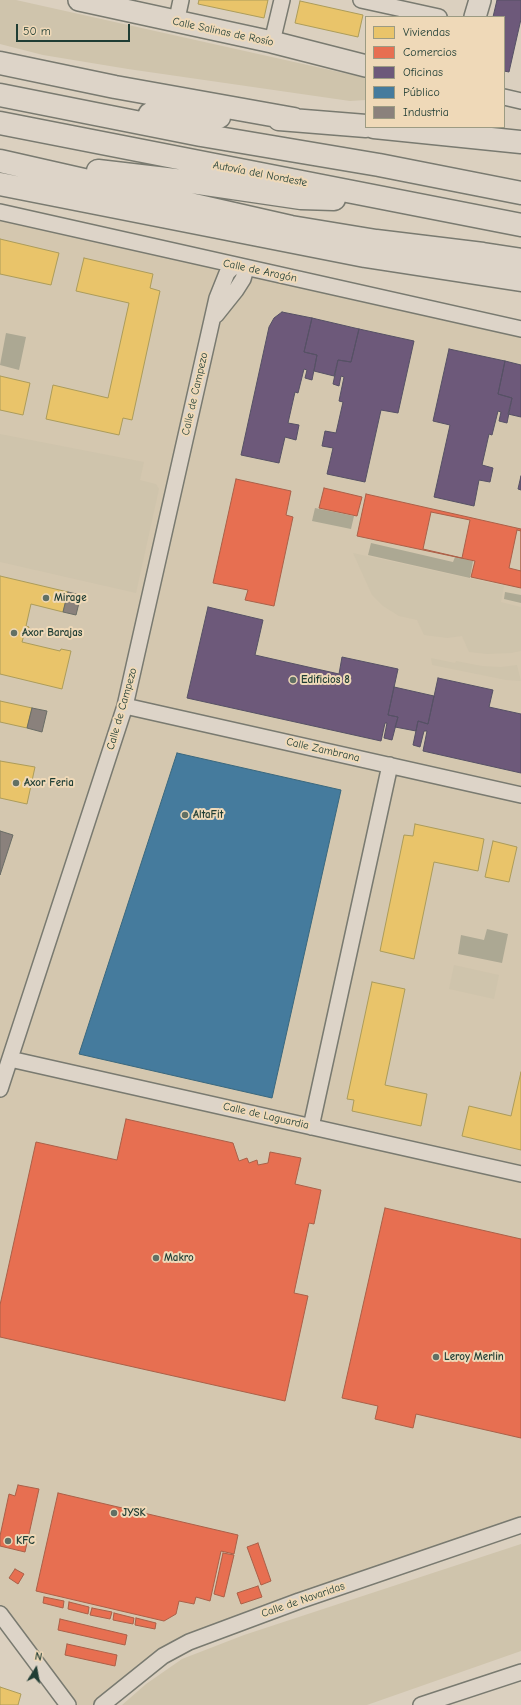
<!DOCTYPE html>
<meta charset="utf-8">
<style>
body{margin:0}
#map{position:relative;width:521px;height:1705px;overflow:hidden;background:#dbd0bf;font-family:"Comic Neue",sans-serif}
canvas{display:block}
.legend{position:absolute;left:365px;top:16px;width:140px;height:112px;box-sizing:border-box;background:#efd9b8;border:1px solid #9c9b83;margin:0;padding:5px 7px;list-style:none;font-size:12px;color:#1f3d34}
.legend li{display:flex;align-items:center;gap:8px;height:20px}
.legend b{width:20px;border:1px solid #9c9b83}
.north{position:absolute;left:16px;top:1649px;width:40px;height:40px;-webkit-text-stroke:3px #efd9b8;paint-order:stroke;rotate:11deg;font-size:11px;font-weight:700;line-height:16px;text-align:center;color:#1f3d34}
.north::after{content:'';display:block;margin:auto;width:14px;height:18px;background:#1f3d34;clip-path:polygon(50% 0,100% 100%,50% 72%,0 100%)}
.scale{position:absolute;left:16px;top:24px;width:114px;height:18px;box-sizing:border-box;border:2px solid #1f3d34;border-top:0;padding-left:5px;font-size:12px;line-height:14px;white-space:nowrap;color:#1f3d34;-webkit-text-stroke:3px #efd9b8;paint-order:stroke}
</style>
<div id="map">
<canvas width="521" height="1705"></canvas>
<ul class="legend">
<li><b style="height:11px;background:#e9c46a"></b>Viviendas</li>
<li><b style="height:11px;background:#e76f51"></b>Comercios</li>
<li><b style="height:11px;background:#6d597a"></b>Oficinas</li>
<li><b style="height:11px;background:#457b9d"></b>Público</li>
<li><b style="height:11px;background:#8a817c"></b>Industria</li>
</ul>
<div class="north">N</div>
<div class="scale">50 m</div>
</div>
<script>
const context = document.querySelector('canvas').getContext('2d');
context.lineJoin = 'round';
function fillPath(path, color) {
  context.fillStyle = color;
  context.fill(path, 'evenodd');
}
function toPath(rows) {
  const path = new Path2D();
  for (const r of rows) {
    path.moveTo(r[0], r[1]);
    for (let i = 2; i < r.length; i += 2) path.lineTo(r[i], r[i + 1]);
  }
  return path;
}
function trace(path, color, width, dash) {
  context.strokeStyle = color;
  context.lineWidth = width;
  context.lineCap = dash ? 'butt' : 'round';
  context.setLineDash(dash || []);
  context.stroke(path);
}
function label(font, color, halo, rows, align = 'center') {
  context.font = font + ' "Comic Neue",sans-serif';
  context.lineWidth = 4;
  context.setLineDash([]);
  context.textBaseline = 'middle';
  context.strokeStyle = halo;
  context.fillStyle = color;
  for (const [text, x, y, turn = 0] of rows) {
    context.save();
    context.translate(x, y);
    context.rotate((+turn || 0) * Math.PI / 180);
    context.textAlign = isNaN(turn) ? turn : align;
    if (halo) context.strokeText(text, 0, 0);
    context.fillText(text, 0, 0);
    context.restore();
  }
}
const built = toPath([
 [0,212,521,329,521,1525,189,1642,102,1705,68,1705,0,1614]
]);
const green = toPath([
 [0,0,16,0,366,78,366,100,350,101,128,69,43,55,0,44],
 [0,434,144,462,140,480,156,484,159,489,136,593,0,562],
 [353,553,504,586,501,602,521,607,521,651,511,653,487,654,469,652,462,636,447,638,424,635,417,620,399,616,383,606,372,595],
 [431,658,455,663,456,661,482,666,501,667,517,665,521,681,506,680,432,665],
 [454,965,499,975,494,999,449,989],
 [521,1544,521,1651,367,1705,122,1705,146,1684,182,1659,244,1635]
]);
const water = toPath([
 [6,333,26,337,19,370,0,365],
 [315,508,354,516,351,529,312,521],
 [371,543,453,562,455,557,473,561,470,578,368,555],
 [505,592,521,595,521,603,504,599],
 [487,929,508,934,502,963,458,954,461,935,484,940]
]);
const homes = toPath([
 [199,0,268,0,264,18,198,4,199,0],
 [300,1,363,15,358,37,295,23,300,1],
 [0,239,59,253,51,285,0,274,0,239],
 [84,258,153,274,150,288,160,291,132,420,123,418,119,435,46,419,53,385,108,398,129,303,76,291,84,258],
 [0,376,30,383,23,415,0,410,0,376],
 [0,576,68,592,63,612,31,604,26,626,29,627,28,631,27,636,24,635,22,642,60,651,61,649,71,651,62,689,0,674,0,576],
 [0,701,32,708,27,728,0,722,0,701],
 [0,761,35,767,27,804,0,798,0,761],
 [415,824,484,839,478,871,434,862,414,959,380,951,404,835,413,836,415,824],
 [493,841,517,847,509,882,485,877,493,841],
 [372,982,405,989,385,1085,427,1094,421,1126,352,1111,354,1100,347,1099,372,982],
 [521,1072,521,1150,462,1136,469,1106,511,1116,521,1072],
 [0,1687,21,1694,18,1705,0,1705,0,1687]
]);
const shops = toPath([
 [236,479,291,491,286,515,293,517,274,606,245,600,248,590,213,583,236,479],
 [324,488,362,497,357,516,319,508,324,488],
 [366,494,521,529,521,588,471,577,475,561,357,536,366,494],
 [431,512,470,520,462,558,423,549,431,512],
 [517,530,521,531,521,571,509,568,517,530],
 [126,1119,233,1143,239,1161,247,1158,249,1163,257,1160,258,1165,268,1163,270,1152,301,1158,295,1184,321,1190,314,1224,309,1223,294,1293,308,1296,285,1401,0,1337,0,1305,36,1142,117,1160,126,1119],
 [385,1208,521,1239,521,1438,416,1414,413,1428,375,1419,378,1406,342,1398,385,1208],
 [18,1485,39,1489,25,1552,0,1546,0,1536,9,1494,15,1496,18,1485],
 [58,1493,238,1535,234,1554,221,1551,210,1601,196,1597,194,1604,179,1601,176,1614,164,1621,36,1591,58,1493],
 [258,1543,271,1581,261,1585,247,1547,258,1543],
 [223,1553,234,1555,224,1597,214,1594,223,1553],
 [15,1569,24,1574,18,1584,9,1578,15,1569],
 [258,1586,262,1597,241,1604,237,1593,258,1586],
 [44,1597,64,1601,63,1608,43,1603,44,1597],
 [69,1602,89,1607,88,1614,68,1609,69,1602],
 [92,1608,112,1612,110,1619,90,1615,92,1608],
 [114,1613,134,1618,133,1624,113,1620,114,1613],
 [136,1618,156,1623,155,1629,135,1625,136,1618],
 [60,1619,127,1635,125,1645,58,1630,60,1619],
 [67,1644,117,1655,115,1666,65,1655,67,1644]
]);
const offices = toPath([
 [497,0,521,0,521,19,509,72,504,71,504,17,493,17,497,0],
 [282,312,312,318,304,352,317,355,312,380,305,378,307,370,304,369,298,393,295,392,288,423,299,425,296,440,285,437,279,463,241,455,269,327,274,318,282,312],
 [312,318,359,329,351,362,338,360,334,376,314,371,317,355,304,352,312,318],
 [359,329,414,341,398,413,381,410,365,482,327,474,333,448,322,446,325,431,336,433,343,402,339,401,344,377,341,376,339,386,333,384,338,360,351,362,359,329],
 [449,349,505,361,498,394,512,398,507,423,499,421,501,412,498,411,492,435,489,434,482,465,493,468,490,482,479,480,474,506,434,497,450,425,433,421,449,349],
 [505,361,521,365,521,417,508,414,512,398,498,394,505,361],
 [521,476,521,490,518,489,521,476],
 [208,607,263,620,255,655,339,674,342,657,398,669,388,715,398,717,392,740,384,738,387,723,385,723,381,741,187,698,208,607],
 [438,678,493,690,489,707,521,714,521,773,423,751,427,731,424,731,420,747,413,745,418,721,428,724,438,678],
 [394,687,434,696,428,724,418,721,416,731,395,727,398,717,388,715,394,687]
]);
const public = toPath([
 [177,753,341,790,272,1098,79,1054,177,753]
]);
const industry = toPath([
 [68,592,81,595,76,615,63,612,68,592],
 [32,708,47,711,42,732,27,728,32,708],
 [0,831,13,835,0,875,0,831]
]);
const street = toPath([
 [361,0,439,17],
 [178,14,181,0],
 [272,42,282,0],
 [504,97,521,101],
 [0,212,521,329],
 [216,315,236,290,243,279,245,272,241,266],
 [125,706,521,795],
 [10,1059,521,1174],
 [0,1089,125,706,217,298,227,273,235,265],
 [311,1127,390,765],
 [0,1614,68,1705],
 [102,1705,163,1656,189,1642,299,1601,521,1525],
 [421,1705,521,1672]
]);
const secondary = toPath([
 [79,0,272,42,366,66],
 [475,17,480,0]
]);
const highway = toPath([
 [0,63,115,87,294,119],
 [0,95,201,135,379,165,521,193],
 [150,114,219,117],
 [279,119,366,126],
 [0,123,521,225],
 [374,127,521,142],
 [0,161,291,227,376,241,483,254,521,260],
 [98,171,192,182,301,198,334,199],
 [0,184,365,256,521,280]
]);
const markers = [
 [46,598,4,"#617065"],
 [14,633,4,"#617065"],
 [293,680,4,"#617065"],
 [16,783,4,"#617065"],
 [185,815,4,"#617065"],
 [156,1258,4,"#617065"],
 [436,1357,4,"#617065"],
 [114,1513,4,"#617065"],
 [8,1541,4,"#617065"]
];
const streetNames = [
 ["Calle Salinas de Rosío",223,32,12],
 ["Autovía del Nordeste",260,174,11],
 ["Calle de Aragón",260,271,12],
 ["Calle de Campezo",195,394,-77],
 ["Calle de Campezo",122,709,-74],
 ["Calle Zambrana",323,750,13],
 ["Calle de Laguardia",266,1116,13],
 ["Calle de Navaridas",303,1600,-19]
];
const poiNames = [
 ["Mirage",54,598],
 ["Axor Barajas",22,633],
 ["Edificios 8",301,680],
 ["Axor Feria",24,783],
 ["AltaFit",193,815],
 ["Makro",164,1258],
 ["Leroy Merlin",444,1357],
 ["JYSK",122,1513],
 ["KFC",16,1541]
];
fillPath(built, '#d4c7af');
fillPath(green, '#cfc4ac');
fillPath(water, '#aca893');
fillPath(homes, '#e9c46a');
trace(homes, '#ac9c5a', 1);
fillPath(shops, '#e76f51');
trace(shops, '#ab6048', 1);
fillPath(offices, '#6d597a');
trace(offices, '#565165', 1);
fillPath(public, '#457b9d');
trace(public, '#3a687e', 1);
fillPath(industry, '#8a817c');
trace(industry, '#6a6d66', 1);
trace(street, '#797a70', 18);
trace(secondary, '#797a70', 24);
trace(highway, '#797a70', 25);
trace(street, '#ddd4c8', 15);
trace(secondary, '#ddd4c8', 21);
trace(highway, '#ddd4c8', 22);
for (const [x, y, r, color] of markers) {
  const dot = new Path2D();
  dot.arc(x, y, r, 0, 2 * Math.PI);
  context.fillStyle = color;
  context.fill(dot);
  trace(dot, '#efd9b8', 1.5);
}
label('11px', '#1f3d34', '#efd9b8', streetNames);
label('bold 11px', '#1f3d34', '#efd9b8', poiNames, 'left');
</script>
